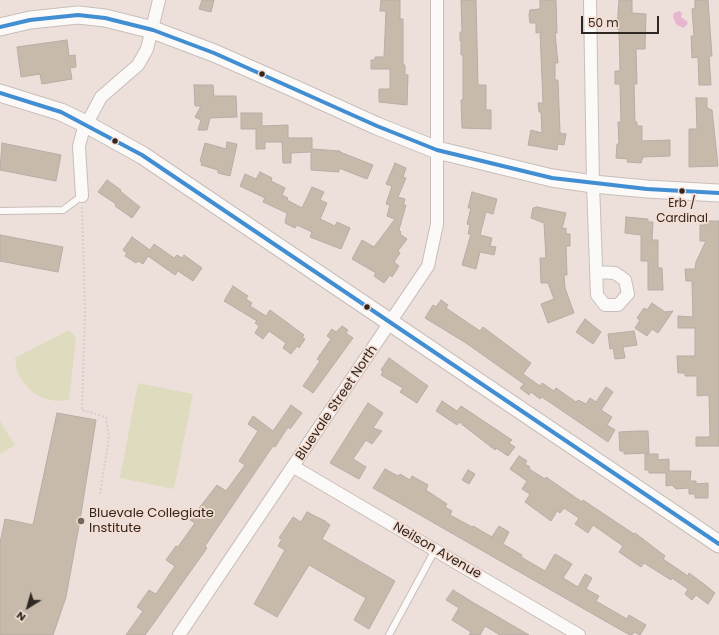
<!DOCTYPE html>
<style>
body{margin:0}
#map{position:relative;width:719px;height:635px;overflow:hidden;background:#ede0da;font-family:Poppins,sans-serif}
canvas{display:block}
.north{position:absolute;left:8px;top:587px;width:40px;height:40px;-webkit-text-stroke:3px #f5ddd2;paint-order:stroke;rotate:217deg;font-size:11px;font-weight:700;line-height:16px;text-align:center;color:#2f2722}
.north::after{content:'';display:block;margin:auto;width:14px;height:18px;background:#2f2722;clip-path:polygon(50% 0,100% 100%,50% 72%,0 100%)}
.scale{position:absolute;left:581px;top:16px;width:78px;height:18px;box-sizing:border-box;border:2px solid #2f2722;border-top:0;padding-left:5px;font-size:12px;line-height:14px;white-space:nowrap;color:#2f2722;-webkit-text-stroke:3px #f5ddd2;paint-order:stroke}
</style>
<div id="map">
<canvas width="719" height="635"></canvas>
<div class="north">N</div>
<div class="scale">50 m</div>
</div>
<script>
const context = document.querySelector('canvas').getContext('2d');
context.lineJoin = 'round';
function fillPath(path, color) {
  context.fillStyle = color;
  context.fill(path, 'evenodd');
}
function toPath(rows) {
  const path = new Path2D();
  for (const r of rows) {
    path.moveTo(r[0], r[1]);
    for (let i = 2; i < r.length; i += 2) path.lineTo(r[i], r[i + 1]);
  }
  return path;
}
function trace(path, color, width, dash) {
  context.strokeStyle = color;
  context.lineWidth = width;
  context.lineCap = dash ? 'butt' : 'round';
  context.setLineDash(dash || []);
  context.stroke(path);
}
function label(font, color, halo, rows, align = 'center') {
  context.font = font + ' Poppins,sans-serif';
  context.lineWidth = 3.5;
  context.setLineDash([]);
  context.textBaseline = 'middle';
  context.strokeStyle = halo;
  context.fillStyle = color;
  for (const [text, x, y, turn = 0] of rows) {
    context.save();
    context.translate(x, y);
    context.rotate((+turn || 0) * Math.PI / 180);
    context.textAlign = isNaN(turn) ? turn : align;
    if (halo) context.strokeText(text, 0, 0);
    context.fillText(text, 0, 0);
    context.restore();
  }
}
const green = toPath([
 [69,330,76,338,69,400,56,401,43,398,32,392,23,382,17,371,15,358],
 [138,383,193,394,174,489,120,478],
 [0,421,15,445,0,454]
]);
const water = toPath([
 [680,11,682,14,681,17,688,22,687,25,683,28,676,24,673,17,674,13]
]);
const building = toPath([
 [202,0,214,0,211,12,199,9,202,0],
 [381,0,400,0,400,19,403,19,403,65,405,65,405,75,408,75,407,105,379,102,379,89,390,89,390,69,371,69,371,60,375,60,375,57,384,57,386,11,380,11,381,0],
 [461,0,476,0,478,85,486,85,486,110,491,110,491,129,462,128,461,100,463,100,463,55,461,55,461,41,460,41,460,32,462,32,461,0],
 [540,0,556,0,557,33,555,33,558,63,555,63,555,80,558,80,560,133,566,134,564,145,558,144,557,150,528,145,531,130,542,133,541,112,539,112,538,103,543,103,540,32,536,33,536,23,530,23,529,15,530,10,540,9,540,0],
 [619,0,632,0,632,13,646,14,645,49,636,49,637,84,634,84,635,122,637,122,637,126,642,126,642,141,670,140,670,156,643,157,641,163,627,162,628,159,616,158,617,144,619,144,618,122,621,122,620,84,615,84,615,71,620,71,619,29,617,29,619,0],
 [695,0,708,0,712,56,709,56,711,85,699,85,698,57,692,58,691,36,694,36,692,9,695,8,695,0],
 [67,40,69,56,75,55,76,67,70,68,72,79,42,84,40,74,21,77,17,47,67,40],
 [194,85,213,85,214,96,236,96,237,117,210,118,207,130,198,130,201,120,195,117,201,106,195,106,194,85],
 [696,98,707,98,707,108,712,110,718,166,689,167,689,129,697,129,696,98],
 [241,113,262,113,262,126,288,125,288,138,312,138,312,149,340,151,340,152,373,165,367,179,339,168,339,172,311,170,311,152,291,153,291,163,283,163,282,142,265,142,265,149,256,149,256,129,241,129,241,113],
 [227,142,237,144,230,176,218,173,218,170,201,165,202,162,200,161,205,143,226,149,227,142],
 [2,143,61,155,56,181,0,170,2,143],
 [395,163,406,168,403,177,406,178,398,197,405,199,403,207,405,205,406,205,399,230,401,232,400,234,407,239,398,251,400,253,394,262,399,266,392,277,390,275,384,283,374,276,376,273,352,259,362,240,374,247,395,219,387,216,390,205,386,204,392,186,386,184,395,163],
 [260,172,272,178,271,181,285,188,282,195,288,198,287,200,302,208,312,187,324,192,320,200,327,203,320,219,335,226,337,222,350,228,341,249,310,237,312,232,297,225,295,228,285,223,287,213,263,202,265,198,240,186,245,174,256,179,260,172],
 [107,180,121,190,120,191,140,207,132,218,115,206,116,204,98,192,107,180],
 [472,192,497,199,493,214,486,212,480,235,492,238,490,246,496,247,494,255,480,252,476,269,462,265,471,234,468,234,470,225,467,224,471,208,468,208,472,192],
 [537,207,566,213,562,229,566,228,566,234,570,234,570,246,566,246,567,275,564,275,565,288,574,313,548,323,541,304,554,299,548,283,541,283,540,258,546,258,544,223,531,218,533,208,537,207],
 [626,217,648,219,648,222,653,222,652,240,658,240,658,268,662,268,663,290,648,290,648,261,641,261,641,235,625,233,626,217],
 [705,221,719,221,719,446,696,446,696,437,710,437,709,395,697,396,697,376,685,376,685,373,678,373,677,356,695,356,695,328,678,328,678,316,693,317,692,281,686,281,685,269,695,269,696,262,706,241,700,241,700,225,705,225,705,221],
 [0,235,63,247,58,272,0,261,0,235],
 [132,237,150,250,154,244,174,258,177,255,182,258,184,255,202,268,193,281,178,271,175,275,148,256,143,264,138,261,136,263,125,256,127,253,123,250,132,237],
 [233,286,248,296,246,299,252,303,250,306,266,316,270,310,304,335,302,338,305,339,299,348,297,346,291,354,283,348,286,343,269,331,263,339,255,333,259,326,255,323,257,321,224,301,233,286],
 [441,300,448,305,446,308,480,331,483,327,531,363,523,374,540,386,542,383,554,391,556,388,576,402,578,400,586,404,590,398,596,402,606,387,613,392,601,410,612,417,607,425,615,430,608,442,542,397,540,399,531,392,529,395,520,388,524,384,466,343,425,318,433,305,436,307,441,300],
 [652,303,665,312,673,311,658,333,652,329,647,336,635,328,640,320,637,318,644,308,647,310,652,303],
 [585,319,601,332,593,344,576,332,585,319],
 [342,326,348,330,346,333,353,338,313,393,303,386,320,361,317,359,331,339,327,336,332,329,336,332,342,326],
 [634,331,637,345,623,347,625,358,615,359,613,348,610,349,608,334,634,331],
 [389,358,428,386,417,403,400,392,403,388,381,375,383,372,381,370,389,358],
 [442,401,457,411,461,406,512,440,509,443,515,447,508,456,496,448,495,450,459,422,457,425,436,411,442,401],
 [368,403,383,413,373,428,382,431,372,444,366,440,353,459,366,467,359,479,330,463,368,403],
 [291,405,302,413,290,429,288,427,275,447,273,446,205,546,207,548,156,620,145,635,126,635,143,611,137,607,149,590,156,594,175,566,166,560,176,546,178,547,195,523,190,520,217,485,226,491,245,465,239,461,258,431,248,424,253,416,273,431,291,405],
 [57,413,96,420,80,520,66,597,53,635,0,635,0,543,5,519,33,525,57,413],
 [639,431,648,431,649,453,624,454,624,451,620,451,619,432,639,431],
 [645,454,658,454,658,460,669,459,669,471,691,471,690,481,696,481,696,484,708,483,708,498,695,498,695,494,689,494,689,488,676,489,672,485,666,486,666,473,649,473,649,470,645,470,645,454],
 [519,456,527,461,525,464,530,467,529,469,545,479,546,477,582,502,583,500,634,534,635,533,665,556,663,559,688,576,689,573,704,584,715,593,708,604,696,595,692,600,685,594,688,589,672,578,671,580,644,563,641,567,619,552,623,546,593,525,588,533,575,524,579,518,564,508,560,513,557,511,551,521,525,502,530,494,522,489,527,481,510,469,519,456],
 [385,469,398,476,400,474,410,480,412,476,428,485,426,490,447,504,445,507,452,511,450,515,472,527,473,526,492,537,499,526,509,532,503,544,522,555,521,557,545,571,555,554,572,564,563,578,578,587,585,574,592,578,586,589,599,596,596,601,627,619,629,615,646,625,640,635,634,632,632,635,630,635,612,625,373,488,385,469],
 [468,470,475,474,469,484,462,480,468,470],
 [307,512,325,521,330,525,322,539,395,581,369,629,354,620,366,598,309,565,277,617,254,604,285,550,278,546,282,539,279,538,293,517,301,522,307,512],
 [453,590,474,603,529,635,500,635,485,626,480,635,469,635,471,632,452,620,459,608,446,600,453,590]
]);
const path = toPath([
 [82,207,85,311,82,410,106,417,109,438,100,494]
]);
const lane = toPath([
 [0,211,63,210,82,196],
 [389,635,435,550]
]);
const street = toPath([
 [590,0,593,184,597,295,605,305,618,305,628,294,625,280,615,273,597,272],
 [82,196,79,146,83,131,101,97,138,65,147,49,159,0],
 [294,467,579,635],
 [179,635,428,266,437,224,437,0]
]);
const secondary = toPath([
 [0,27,30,20,78,15,105,18,153,30,214,53,291,87,377,126,437,150,552,178,593,184,647,189,719,193],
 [0,93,61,112,86,124,142,155,719,544]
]);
const bus1 = toPath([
 [0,27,30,20,78,15,105,18,153,30,214,53,377,126,437,150,552,178,647,189,719,193],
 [0,93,61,112,142,155,719,544]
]);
const markers = [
 [262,74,3.5,"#2f2722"],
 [115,141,3.5,"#2f2722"],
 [682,191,3.5,"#2f2722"],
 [367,307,3.5,"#2f2722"],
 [81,521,4,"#726862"]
];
const busNames = [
 ["Erb /",682,204],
 ["Cardinal",682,219]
];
const streetNames = [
 ["Bluevale Street North",337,403,-56],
 ["Neilson Avenue",437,551,30]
];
const poiNames = [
 ["Bluevale Collegiate",89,514],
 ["Institute",89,529]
];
fillPath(green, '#dedbbe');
fillPath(water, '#e8b5cf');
fillPath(building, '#c7baab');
trace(building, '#b5ada7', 1);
trace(lane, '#c8beb9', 8);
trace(street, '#c8beb9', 14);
trace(secondary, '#c8beb9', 19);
trace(path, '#d4d0ce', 2, [2, 2]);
trace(lane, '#fcfaf9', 6);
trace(street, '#fcfaf9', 12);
trace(secondary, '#fcfaf9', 17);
trace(bus1, '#418ed3', 4);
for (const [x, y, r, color] of markers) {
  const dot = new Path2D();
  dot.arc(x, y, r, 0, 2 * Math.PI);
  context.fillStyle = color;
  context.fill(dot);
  trace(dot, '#f5ddd2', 1.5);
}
label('12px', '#2f2722', '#f5ddd2', busNames);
label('13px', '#2f2722', '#f5ddd2', streetNames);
label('13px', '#2f2722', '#f5ddd2', poiNames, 'left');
</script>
